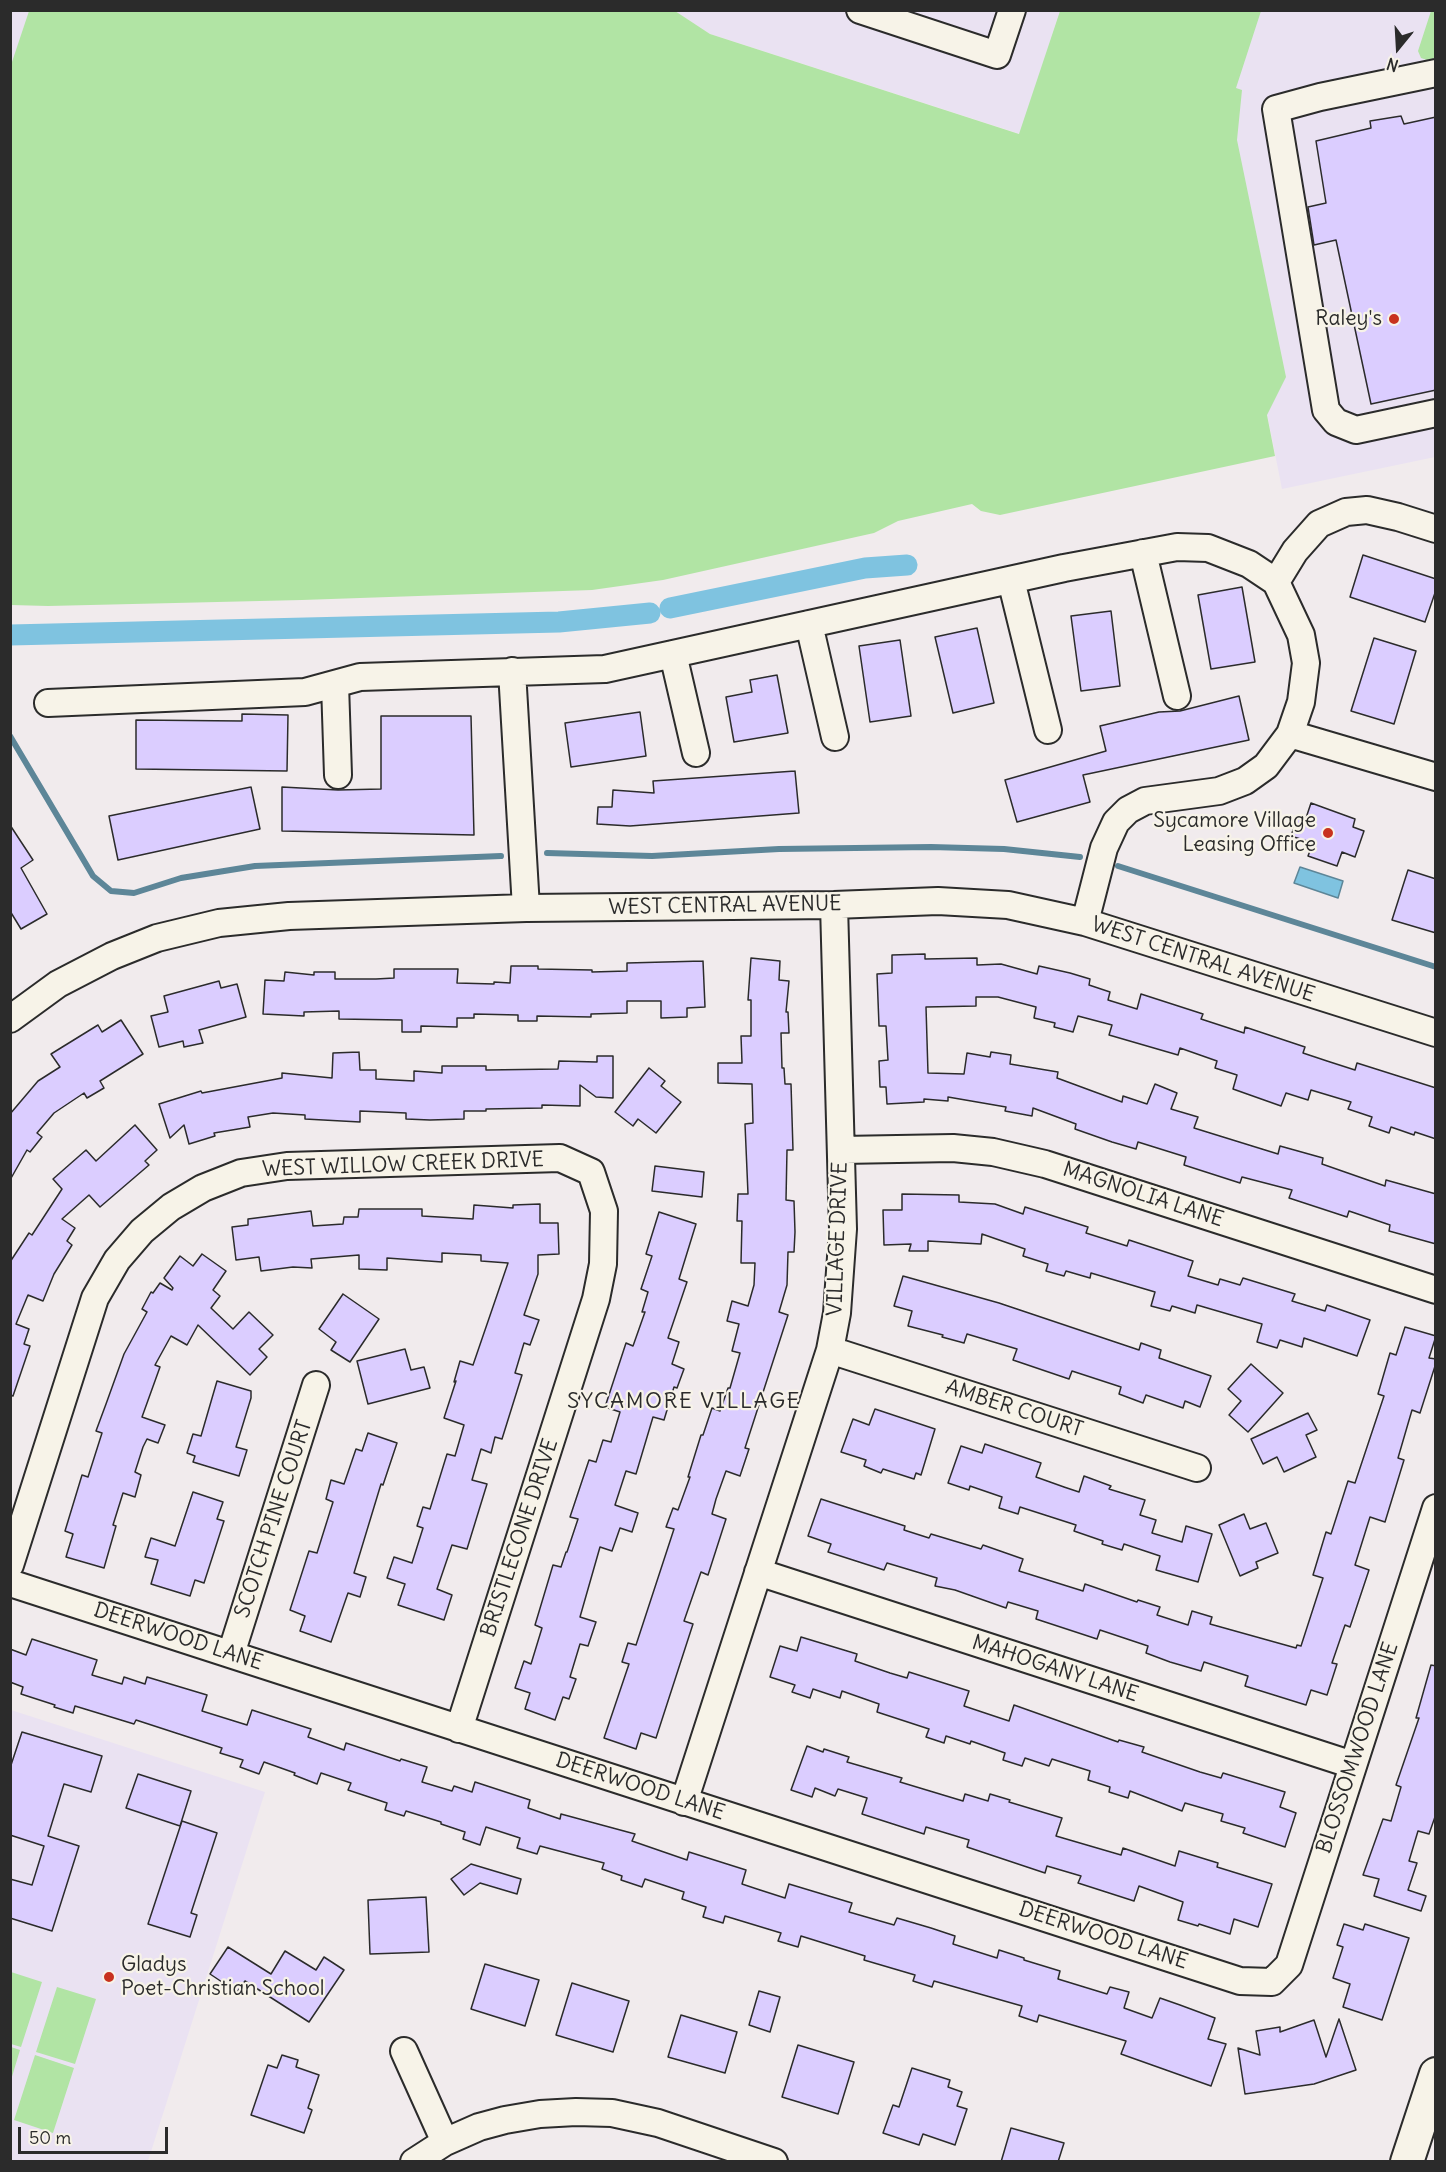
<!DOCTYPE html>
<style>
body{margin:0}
#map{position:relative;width:1446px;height:2172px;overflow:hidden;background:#f1ebed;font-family:Delius,sans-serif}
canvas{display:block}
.frame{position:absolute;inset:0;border:12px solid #2b2b2b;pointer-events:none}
.north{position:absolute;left:1368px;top:18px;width:60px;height:60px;-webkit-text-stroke:4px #f7f3e8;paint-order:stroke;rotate:198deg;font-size:16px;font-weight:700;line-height:24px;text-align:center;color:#2b2b2b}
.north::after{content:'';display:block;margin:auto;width:21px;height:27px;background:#2b2b2b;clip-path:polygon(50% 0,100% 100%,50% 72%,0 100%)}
.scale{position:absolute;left:18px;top:2127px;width:150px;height:27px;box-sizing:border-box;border:3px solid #2b2b2b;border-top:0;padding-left:8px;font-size:18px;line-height:21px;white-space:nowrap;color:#2b2b2b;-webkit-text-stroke:4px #f7f3e8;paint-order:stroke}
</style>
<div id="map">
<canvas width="1446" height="2172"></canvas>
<div class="frame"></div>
<div class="north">N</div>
<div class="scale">50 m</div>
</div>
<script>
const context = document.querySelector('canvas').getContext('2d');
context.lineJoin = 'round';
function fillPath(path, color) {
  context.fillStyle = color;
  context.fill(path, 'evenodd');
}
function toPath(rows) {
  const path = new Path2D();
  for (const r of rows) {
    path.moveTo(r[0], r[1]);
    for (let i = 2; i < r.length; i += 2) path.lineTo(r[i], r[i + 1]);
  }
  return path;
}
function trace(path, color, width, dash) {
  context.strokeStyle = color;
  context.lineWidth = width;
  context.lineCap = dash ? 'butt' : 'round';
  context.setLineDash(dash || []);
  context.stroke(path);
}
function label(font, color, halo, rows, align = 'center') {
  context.font = font + ' Delius,sans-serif';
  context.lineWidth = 4.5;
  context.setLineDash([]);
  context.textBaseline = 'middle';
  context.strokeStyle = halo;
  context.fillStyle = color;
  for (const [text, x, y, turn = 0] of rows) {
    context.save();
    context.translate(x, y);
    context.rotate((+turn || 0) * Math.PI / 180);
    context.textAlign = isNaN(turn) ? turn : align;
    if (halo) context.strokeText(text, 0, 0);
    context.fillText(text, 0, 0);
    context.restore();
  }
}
const built = toPath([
 [11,10,29,11,11,68,10,11],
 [675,11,1060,11,1020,134,710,34],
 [1257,11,1435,11,1435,457,1282,489,1213,143],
 [11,1710,265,1792,148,2161,11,2162]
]);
const green = toPath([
 [29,11,675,11,710,34,1019,134,1060,11,1261,11,1236,88,1242,90,1237,140,1286,377,1267,415,1275,456,1000,515,981,511,972,504,898,521,874,533,663,580,592,590,302,600,48,606,11,605,10,68],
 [1431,11,1435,11,1435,58,1427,60,1421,58,1418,51],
 [11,1972,42,1982,21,2047,11,2044],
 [57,1987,96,1999,75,2064,36,2052],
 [11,2047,20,2050,11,2080,10,2047],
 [35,2055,74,2068,53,2133,14,2120]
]);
const water = toPath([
 [1300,867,1343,881,1338,898,1294,883,1300,867]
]);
const stream = toPath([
 [10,736,93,876,111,891,134,893,181,878,255,866,501,856],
 [547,853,652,856,779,849,931,847,1004,849,1080,857],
 [1118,866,1436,967]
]);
const canal = toPath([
 [670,608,865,568,907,565],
 [10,635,559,622,650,613]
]);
const building = toPath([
 [1401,116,1404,124,1436,117,1436,390,1371,404,1336,240,1314,245,1308,207,1326,203,1316,141,1371,128,1370,121,1401,116],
 [1363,555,1436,579,1436,590,1425,622,1350,597,1363,555],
 [1242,587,1255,662,1211,669,1198,595,1242,587],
 [1111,611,1120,686,1081,691,1071,616,1111,611],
 [977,628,994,703,953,713,935,637,977,628],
 [1374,638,1416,651,1394,724,1351,711,1374,638],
 [900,640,911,716,870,722,859,646,900,640],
 [777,675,788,733,734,742,726,697,752,692,750,680,777,675],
 [1239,696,1249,740,1083,775,1090,802,1017,822,1005,780,1106,751,1100,726,1159,712,1180,711,1239,696],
 [640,712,646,756,571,767,565,723,640,712],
 [242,714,288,715,287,771,136,769,136,720,242,721,242,714],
 [381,716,471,716,474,835,282,831,282,787,338,790,381,789,381,716],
 [795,771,799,813,630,826,597,824,598,807,612,807,613,790,654,793,653,781,795,771],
 [251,787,260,829,118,860,109,816,251,787],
 [1311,803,1355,819,1353,827,1364,831,1355,857,1342,852,1337,866,1308,856,1313,843,1291,836,1297,818,1305,821,1311,803],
 [10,825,33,860,21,868,47,914,21,929,10,911,10,825],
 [1408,870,1436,879,1436,933,1392,920,1408,870],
 [925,954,925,959,977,958,977,965,1001,964,1037,974,1039,966,1070,973,1090,979,1089,985,1110,992,1108,1000,1137,1009,1141,994,1203,1014,1201,1019,1244,1033,1245,1027,1305,1047,1303,1053,1327,1061,1355,1070,1357,1063,1436,1088,1436,1139,1415,1132,1414,1135,1391,1127,1389,1133,1369,1126,1372,1117,1348,1109,1351,1102,1311,1090,1308,1100,1286,1093,1281,1106,1233,1089,1237,1075,1215,1068,1217,1061,1180,1048,1178,1055,1109,1035,1112,1025,1078,1016,1073,1032,1054,1027,1055,1023,1034,1018,1036,1007,998,997,976,997,976,1006,926,1007,928,1073,964,1074,967,1053,990,1057,991,1052,1011,1055,1010,1064,1058,1072,1057,1078,1122,1102,1123,1096,1147,1104,1155,1084,1177,1093,1171,1109,1198,1117,1194,1128,1278,1154,1280,1146,1323,1158,1322,1164,1385,1186,1386,1180,1436,1194,1436,1244,1389,1231,1390,1225,1349,1211,1347,1217,1289,1198,1292,1190,1242,1177,1240,1183,1184,1165,1186,1157,1138,1142,1136,1149,1112,1142,1075,1129,1076,1124,1033,1108,1032,1116,1005,1111,1006,1107,948,1097,948,1101,924,1099,924,1102,887,1104,886,1087,880,1087,879,1061,888,1060,886,1026,879,1026,877,974,892,973,892,955,925,954],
 [751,958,780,961,779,980,789,981,786,1012,788,1012,789,1033,781,1033,782,1068,784,1068,785,1084,791,1084,793,1150,787,1150,786,1200,794,1201,795,1232,794,1252,788,1252,787,1285,779,1312,788,1315,745,1448,749,1449,740,1476,726,1471,716,1499,712,1514,726,1519,708,1575,701,1572,684,1621,693,1624,656,1738,641,1733,636,1749,604,1738,629,1664,622,1662,628,1643,636,1645,674,1529,666,1527,673,1508,678,1510,690,1477,688,1477,701,1435,703,1435,712,1408,720,1411,728,1388,730,1388,740,1353,732,1351,739,1324,727,1321,732,1301,748,1306,754,1285,755,1263,741,1263,742,1221,737,1221,738,1194,748,1194,745,1124,753,1123,752,1084,718,1083,718,1063,742,1063,741,1036,751,1036,751,1000,748,1000,751,958],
 [703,961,705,1007,687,1008,687,1017,661,1018,661,1001,627,1001,627,1013,591,1014,591,1017,537,1016,537,1021,518,1021,518,1015,474,1014,474,1018,457,1018,457,1027,421,1026,421,1032,402,1032,402,1020,339,1019,339,1011,304,1012,304,1016,263,1014,265,980,284,981,285,972,314,975,314,972,335,972,335,979,376,979,394,978,394,969,458,969,457,983,494,984,494,982,510,983,511,966,538,966,538,969,592,970,592,972,627,971,627,963,703,961],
 [219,981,221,988,237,984,246,1017,199,1030,203,1043,184,1047,183,1041,159,1047,151,1016,168,1012,164,996,219,981],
 [121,1020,143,1054,100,1081,104,1088,87,1098,84,1093,54,1113,37,1133,42,1137,30,1152,27,1150,10,1180,10,1114,38,1081,60,1067,51,1054,98,1025,102,1032,121,1020],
 [359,1052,360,1070,376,1070,376,1079,414,1081,414,1071,442,1073,442,1066,486,1066,486,1070,558,1069,559,1061,597,1062,597,1056,613,1056,613,1098,596,1097,580,1085,580,1106,542,1105,542,1108,486,1109,486,1111,464,1111,464,1119,430,1120,406,1119,406,1113,360,1111,360,1122,305,1119,305,1115,273,1113,248,1117,250,1127,214,1133,215,1136,189,1144,184,1125,170,1138,159,1104,201,1091,202,1093,282,1078,282,1073,332,1078,333,1053,359,1052],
 [649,1068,665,1081,661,1086,681,1102,656,1133,638,1119,633,1126,615,1112,649,1068],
 [135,1125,157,1150,145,1161,149,1165,100,1207,89,1195,62,1219,75,1228,67,1241,72,1245,54,1274,43,1301,28,1295,16,1324,29,1329,24,1344,30,1346,13,1396,10,1395,10,1262,29,1233,32,1235,62,1189,53,1179,86,1150,96,1161,135,1125],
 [655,1166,704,1172,702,1197,652,1191,655,1166],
 [902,1194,959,1195,959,1202,995,1204,1023,1214,1025,1207,1088,1227,1086,1233,1127,1246,1129,1240,1193,1261,1188,1276,1218,1285,1220,1279,1240,1285,1243,1278,1295,1294,1292,1301,1325,1311,1327,1305,1370,1320,1357,1356,1304,1338,1302,1347,1280,1340,1277,1348,1257,1342,1262,1324,1197,1305,1195,1313,1172,1306,1170,1311,1151,1306,1155,1292,1091,1273,1090,1278,1066,1271,1064,1276,1046,1271,1048,1264,1023,1256,1025,1249,982,1234,981,1244,928,1241,928,1251,909,1251,911,1244,884,1245,883,1210,902,1210,902,1194],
 [540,1204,540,1223,558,1223,559,1254,538,1255,538,1274,524,1315,539,1320,530,1345,524,1343,515,1373,522,1375,502,1439,495,1437,491,1453,481,1449,472,1480,487,1484,467,1549,452,1545,437,1589,452,1595,444,1620,398,1605,405,1584,387,1578,394,1557,412,1563,423,1528,417,1526,423,1507,430,1509,447,1454,455,1456,464,1425,444,1418,456,1381,454,1382,460,1361,473,1365,508,1263,481,1261,481,1255,442,1253,442,1262,387,1258,387,1270,359,1269,359,1255,311,1259,312,1268,293,1267,261,1271,259,1257,236,1260,232,1227,248,1225,248,1219,311,1211,313,1226,343,1224,344,1217,358,1217,359,1209,422,1209,422,1216,473,1219,474,1205,513,1208,513,1205,540,1204],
 [659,1212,696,1224,679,1279,687,1282,668,1338,679,1342,672,1364,684,1369,677,1388,674,1387,664,1420,653,1417,636,1474,626,1471,615,1505,638,1513,632,1532,620,1528,612,1551,600,1547,580,1617,596,1622,588,1646,580,1644,570,1677,576,1679,569,1699,563,1697,555,1720,525,1709,530,1693,515,1688,524,1661,531,1664,542,1628,535,1625,553,1565,561,1567,566,1552,567,1552,578,1519,570,1517,589,1460,596,1462,603,1440,611,1442,620,1412,605,1407,626,1343,633,1346,645,1312,642,1312,648,1292,641,1289,652,1256,646,1254,659,1212],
 [202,1254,226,1271,213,1290,220,1296,211,1308,233,1329,249,1312,273,1335,259,1349,267,1357,250,1375,198,1325,187,1345,171,1336,155,1365,160,1367,142,1417,165,1425,158,1443,147,1439,143,1447,135,1472,141,1475,135,1497,123,1493,113,1525,116,1526,104,1568,66,1557,73,1534,65,1531,82,1475,88,1477,102,1433,96,1431,106,1404,124,1354,147,1312,142,1309,151,1292,153,1293,160,1283,172,1290,173,1288,164,1278,180,1256,193,1266,202,1254],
 [903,1276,999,1303,1139,1350,1141,1343,1161,1350,1159,1358,1211,1376,1200,1407,1185,1401,1183,1408,1146,1395,1143,1403,1119,1394,1121,1387,1072,1371,1069,1379,1013,1360,1017,1349,967,1334,964,1343,942,1337,943,1335,908,1326,912,1311,894,1306,903,1276],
 [343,1294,379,1319,350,1362,331,1350,336,1342,319,1329,343,1294],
 [1405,1327,1436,1336,1429,1358,1436,1359,1436,1363,1420,1413,1412,1410,1398,1458,1404,1460,1385,1522,1370,1517,1355,1565,1369,1570,1350,1627,1345,1625,1332,1663,1337,1664,1327,1695,1311,1690,1306,1705,1245,1686,1248,1676,1204,1662,1201,1671,1170,1662,1146,1653,1148,1646,1100,1630,1097,1639,1036,1619,1038,1611,1008,1602,1006,1608,955,1590,935,1586,937,1578,887,1563,884,1570,828,1552,831,1544,808,1536,821,1499,905,1526,904,1530,929,1538,931,1534,981,1549,983,1545,1023,1559,1019,1571,1083,1591,1085,1584,1137,1602,1138,1600,1160,1607,1157,1615,1188,1625,1192,1611,1212,1617,1210,1624,1296,1648,1297,1645,1301,1646,1323,1578,1313,1575,1326,1532,1331,1534,1348,1481,1355,1483,1384,1396,1378,1394,1390,1353,1396,1355,1405,1327],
 [405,1349,411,1370,424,1367,430,1388,368,1404,357,1361,405,1349],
 [1251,1364,1283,1393,1248,1432,1229,1415,1241,1401,1228,1389,1251,1364],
 [217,1381,251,1391,251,1398,236,1447,247,1450,239,1476,193,1462,195,1456,187,1453,193,1434,201,1436,217,1381],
 [875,1409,935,1429,921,1475,916,1473,914,1479,883,1469,881,1473,864,1466,866,1460,841,1452,853,1419,869,1425,875,1409],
 [1308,1413,1317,1430,1306,1435,1316,1457,1284,1472,1277,1457,1263,1464,1251,1439,1308,1413],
 [368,1433,397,1443,383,1485,381,1484,354,1573,366,1577,360,1597,348,1593,331,1642,300,1631,305,1616,290,1610,309,1551,317,1553,333,1502,326,1499,331,1480,344,1484,356,1449,362,1451,368,1433],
 [985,1444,1041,1463,1036,1477,1064,1487,1079,1492,1084,1476,1111,1486,1109,1489,1145,1500,1140,1515,1156,1520,1152,1533,1182,1542,1186,1526,1212,1534,1198,1582,1156,1570,1160,1556,1124,1544,1122,1550,1102,1544,1103,1541,1074,1531,1076,1525,1020,1507,1018,1514,999,1508,1002,1497,970,1486,969,1490,948,1483,961,1446,982,1453,985,1444],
 [193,1492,223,1502,217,1519,224,1521,204,1583,195,1580,190,1596,151,1584,158,1560,145,1557,151,1538,175,1546,193,1492],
 [1244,1514,1250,1529,1266,1523,1278,1553,1256,1562,1258,1568,1240,1576,1219,1525,1244,1514],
 [801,1637,857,1654,855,1661,890,1673,907,1678,909,1672,969,1691,964,1706,1009,1721,1014,1705,1118,1742,1119,1740,1144,1747,1142,1752,1200,1772,1221,1778,1223,1773,1285,1792,1280,1807,1296,1813,1285,1847,1243,1833,1245,1828,1221,1821,1223,1814,1185,1803,1182,1811,1130,1791,1128,1798,1109,1792,1110,1787,1088,1780,1090,1771,1052,1759,1049,1766,1025,1758,1022,1766,1003,1760,1005,1753,971,1741,970,1744,946,1736,944,1743,926,1737,929,1729,877,1712,879,1704,842,1691,840,1698,813,1689,810,1698,792,1692,795,1685,770,1677,780,1646,797,1651,801,1637],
 [32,1639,97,1660,92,1675,122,1684,124,1677,145,1684,147,1677,207,1695,202,1711,247,1725,252,1710,311,1729,308,1737,344,1750,346,1743,400,1761,401,1759,427,1767,422,1782,452,1791,454,1786,472,1792,475,1782,530,1800,528,1808,560,1819,561,1814,635,1834,632,1841,687,1860,689,1852,746,1870,742,1884,757,1889,785,1898,789,1884,852,1903,849,1912,894,1925,897,1918,931,1928,955,1936,953,1944,997,1958,999,1950,1024,1958,1024,1960,1060,1971,1058,1979,1107,1994,1110,1987,1129,1992,1124,2008,1152,2018,1160,1998,1180,2005,1215,2018,1208,2039,1226,2044,1211,2086,1121,2054,1126,2041,1039,2015,1037,2022,1019,2016,1022,2006,934,1981,932,1987,913,1981,915,1975,864,1960,865,1956,801,1936,798,1947,778,1941,781,1933,725,1916,723,1923,703,1917,706,1907,682,1899,684,1892,645,1879,642,1887,621,1880,622,1876,602,1869,604,1863,540,1846,537,1854,517,1848,520,1838,486,1827,480,1845,463,1839,465,1832,441,1824,441,1822,406,1811,404,1816,385,1810,387,1803,348,1790,351,1783,321,1773,317,1784,294,1775,295,1773,264,1762,259,1774,240,1767,243,1760,220,1753,222,1748,136,1720,134,1724,75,1706,73,1713,54,1707,55,1705,21,1694,23,1687,10,1682,10,1649,26,1655,32,1639],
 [1431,1665,1436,1666,1436,1814,1429,1834,1418,1831,1409,1861,1417,1863,1408,1890,1426,1896,1421,1911,1374,1896,1379,1879,1363,1875,1383,1819,1391,1821,1401,1787,1396,1785,1419,1718,1416,1718,1431,1665],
 [22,1732,102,1756,91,1792,64,1784,48,1836,79,1846,52,1931,10,1918,10,1879,32,1885,44,1846,10,1835,10,1768,22,1732],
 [807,1746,823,1752,824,1749,849,1757,847,1762,902,1778,900,1782,963,1801,965,1794,988,1801,990,1794,1010,1800,1009,1802,1062,1818,1056,1836,1121,1855,1123,1848,1175,1866,1179,1851,1218,1863,1217,1867,1272,1884,1258,1927,1234,1919,1230,1934,1199,1924,1198,1926,1178,1920,1183,1902,1139,1886,1134,1901,1078,1883,1081,1876,1047,1866,1045,1873,967,1847,969,1840,926,1827,924,1834,862,1814,867,1798,838,1789,835,1796,815,1788,812,1797,791,1790,807,1746],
 [138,1774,191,1791,180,1826,126,1808,138,1774],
 [182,1821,217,1833,191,1913,197,1915,190,1937,148,1924,182,1821],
 [471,1864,521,1879,517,1894,480,1883,464,1895,451,1879,471,1864],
 [426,1897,429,1952,370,1954,368,1900,426,1897],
 [1344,1924,1363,1930,1365,1924,1409,1938,1382,2020,1343,2007,1350,1984,1333,1978,1343,1947,1337,1945,1344,1924],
 [228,1947,271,1974,285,1951,316,1970,324,1957,344,1970,309,2022,245,1981,237,1992,210,1974,228,1947],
 [485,1964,539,1980,525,2026,471,2009,485,1964],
 [572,1983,629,2001,613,2052,556,2035,572,1983],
 [759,1991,780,1997,770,2032,749,2025,759,1991],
 [681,2015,737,2032,725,2073,668,2057,681,2015],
 [1339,2019,1356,2070,1314,2084,1245,2094,1238,2048,1260,2055,1256,2031,1280,2027,1280,2032,1314,2020,1326,2057,1339,2019],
 [798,2045,854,2062,838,2114,782,2097,798,2045],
 [282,2055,298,2060,296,2067,319,2075,308,2108,312,2110,304,2133,251,2115,268,2065,277,2068,282,2055],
 [912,2068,950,2080,948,2087,962,2092,957,2106,967,2109,955,2145,923,2134,919,2145,883,2133,893,2105,899,2107,912,2068],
 [1011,2128,1064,2143,1058,2162,1001,2162,1011,2128]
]);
const minor = toPath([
 [860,10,997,55,1012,10],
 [1436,73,1320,97,1276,109,1326,410,1336,422,1356,430,1436,413],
 [1143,553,1177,696],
 [1011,580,1048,730],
 [1276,582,1295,551,1319,524,1346,512,1367,510,1398,517,1436,529],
 [809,624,835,737],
 [673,654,696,753],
 [512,671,526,908],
 [335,684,338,775],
 [48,703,305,692,360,677,605,669,1064,568,1177,547,1208,548,1249,564,1276,582,1301,635,1306,663,1301,702,1290,734,1266,766,1245,781,1219,791,1145,801,1128,810,1116,822,1104,848,1085,922],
 [1290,734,1436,777],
 [10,1019,58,984,112,956,157,938,219,923,289,916,526,908,834,905,938,901,1008,905,1085,922,1436,1033],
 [842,1150,953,1148,993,1152,1045,1164,1436,1290],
 [830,1350,1197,1468],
 [10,1565,95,1298,117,1260,142,1231,171,1207,203,1188,241,1173,287,1166,560,1158,591,1172,604,1211,603,1264,596,1299,459,1729],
 [758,1572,1353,1765],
 [10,1583,1240,1981,1272,1982,1289,1965,1436,1508],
 [231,1654,316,1385],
 [684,1802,830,1350,837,1313,843,1229,834,905],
 [404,2051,445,2142],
 [414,2162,445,2142,479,2127,505,2120,540,2114,576,2112,612,2113,658,2123,774,2162]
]);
const major = toPath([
 [1407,2162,1436,2074]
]);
const markers = [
 [1394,319,6,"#c8321e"],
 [1328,833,6,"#c8321e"],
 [109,1977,6,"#c8321e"]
];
const poiNames = [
 ["Raley's",1382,319],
 ["Sycamore Village",1316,821],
 ["Leasing Office",1316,845],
 ["Gladys",121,1965,"left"],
 ["Poet-Christian School",121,1989,"left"]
];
const streetNames = [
 ["WEST CENTRAL AVENUE",725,906,-1],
 ["WEST CENTRAL AVENUE",1203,960,18],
 ["WEST WILLOW CREEK DRIVE",403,1165,-2],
 ["MAGNOLIA LANE",1143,1195,18],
 ["VILLAGE DRIVE",838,1239,-88],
 ["AMBER COURT",1014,1409,18],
 ["SCOTCH PINE COURT",274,1519,-72],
 ["BRISTLECONE DRIVE",520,1538,-72],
 ["DEERWOOD LANE",178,1637,18],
 ["MAHOGANY LANE",1055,1669,18],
 ["BLOSSOMWOOD LANE",1358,1748,-72],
 ["DEERWOOD LANE",640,1787,18],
 ["DEERWOOD LANE",1103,1936,18]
];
const neighbourhoodNames = [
 ["SYCAMORE VILLAGE",684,1402]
];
fillPath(built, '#eae2f2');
fillPath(green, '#b1e4a4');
fillPath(water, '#7fc3e0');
trace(water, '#5d8698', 1.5);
trace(stream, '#5d8698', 6);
trace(canal, '#7fc3e0', 21);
fillPath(building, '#dbcdff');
trace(building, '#2b2b2b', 1.5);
trace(minor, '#2b2b2b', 30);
trace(major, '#2b2b2b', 36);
trace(minor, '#f7f3e8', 26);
trace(major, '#f7f3e8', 32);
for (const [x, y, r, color] of markers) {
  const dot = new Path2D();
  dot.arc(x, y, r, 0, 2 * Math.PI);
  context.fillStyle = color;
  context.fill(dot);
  trace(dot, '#f7f3e8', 2);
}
label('21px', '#2b2b2b', '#f7f3e8', poiNames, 'right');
label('21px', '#2b2b2b', '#f7f3e8', streetNames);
context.letterSpacing = '1.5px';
label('22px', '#2b2b2b', '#f7f3e8', neighbourhoodNames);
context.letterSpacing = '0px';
</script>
